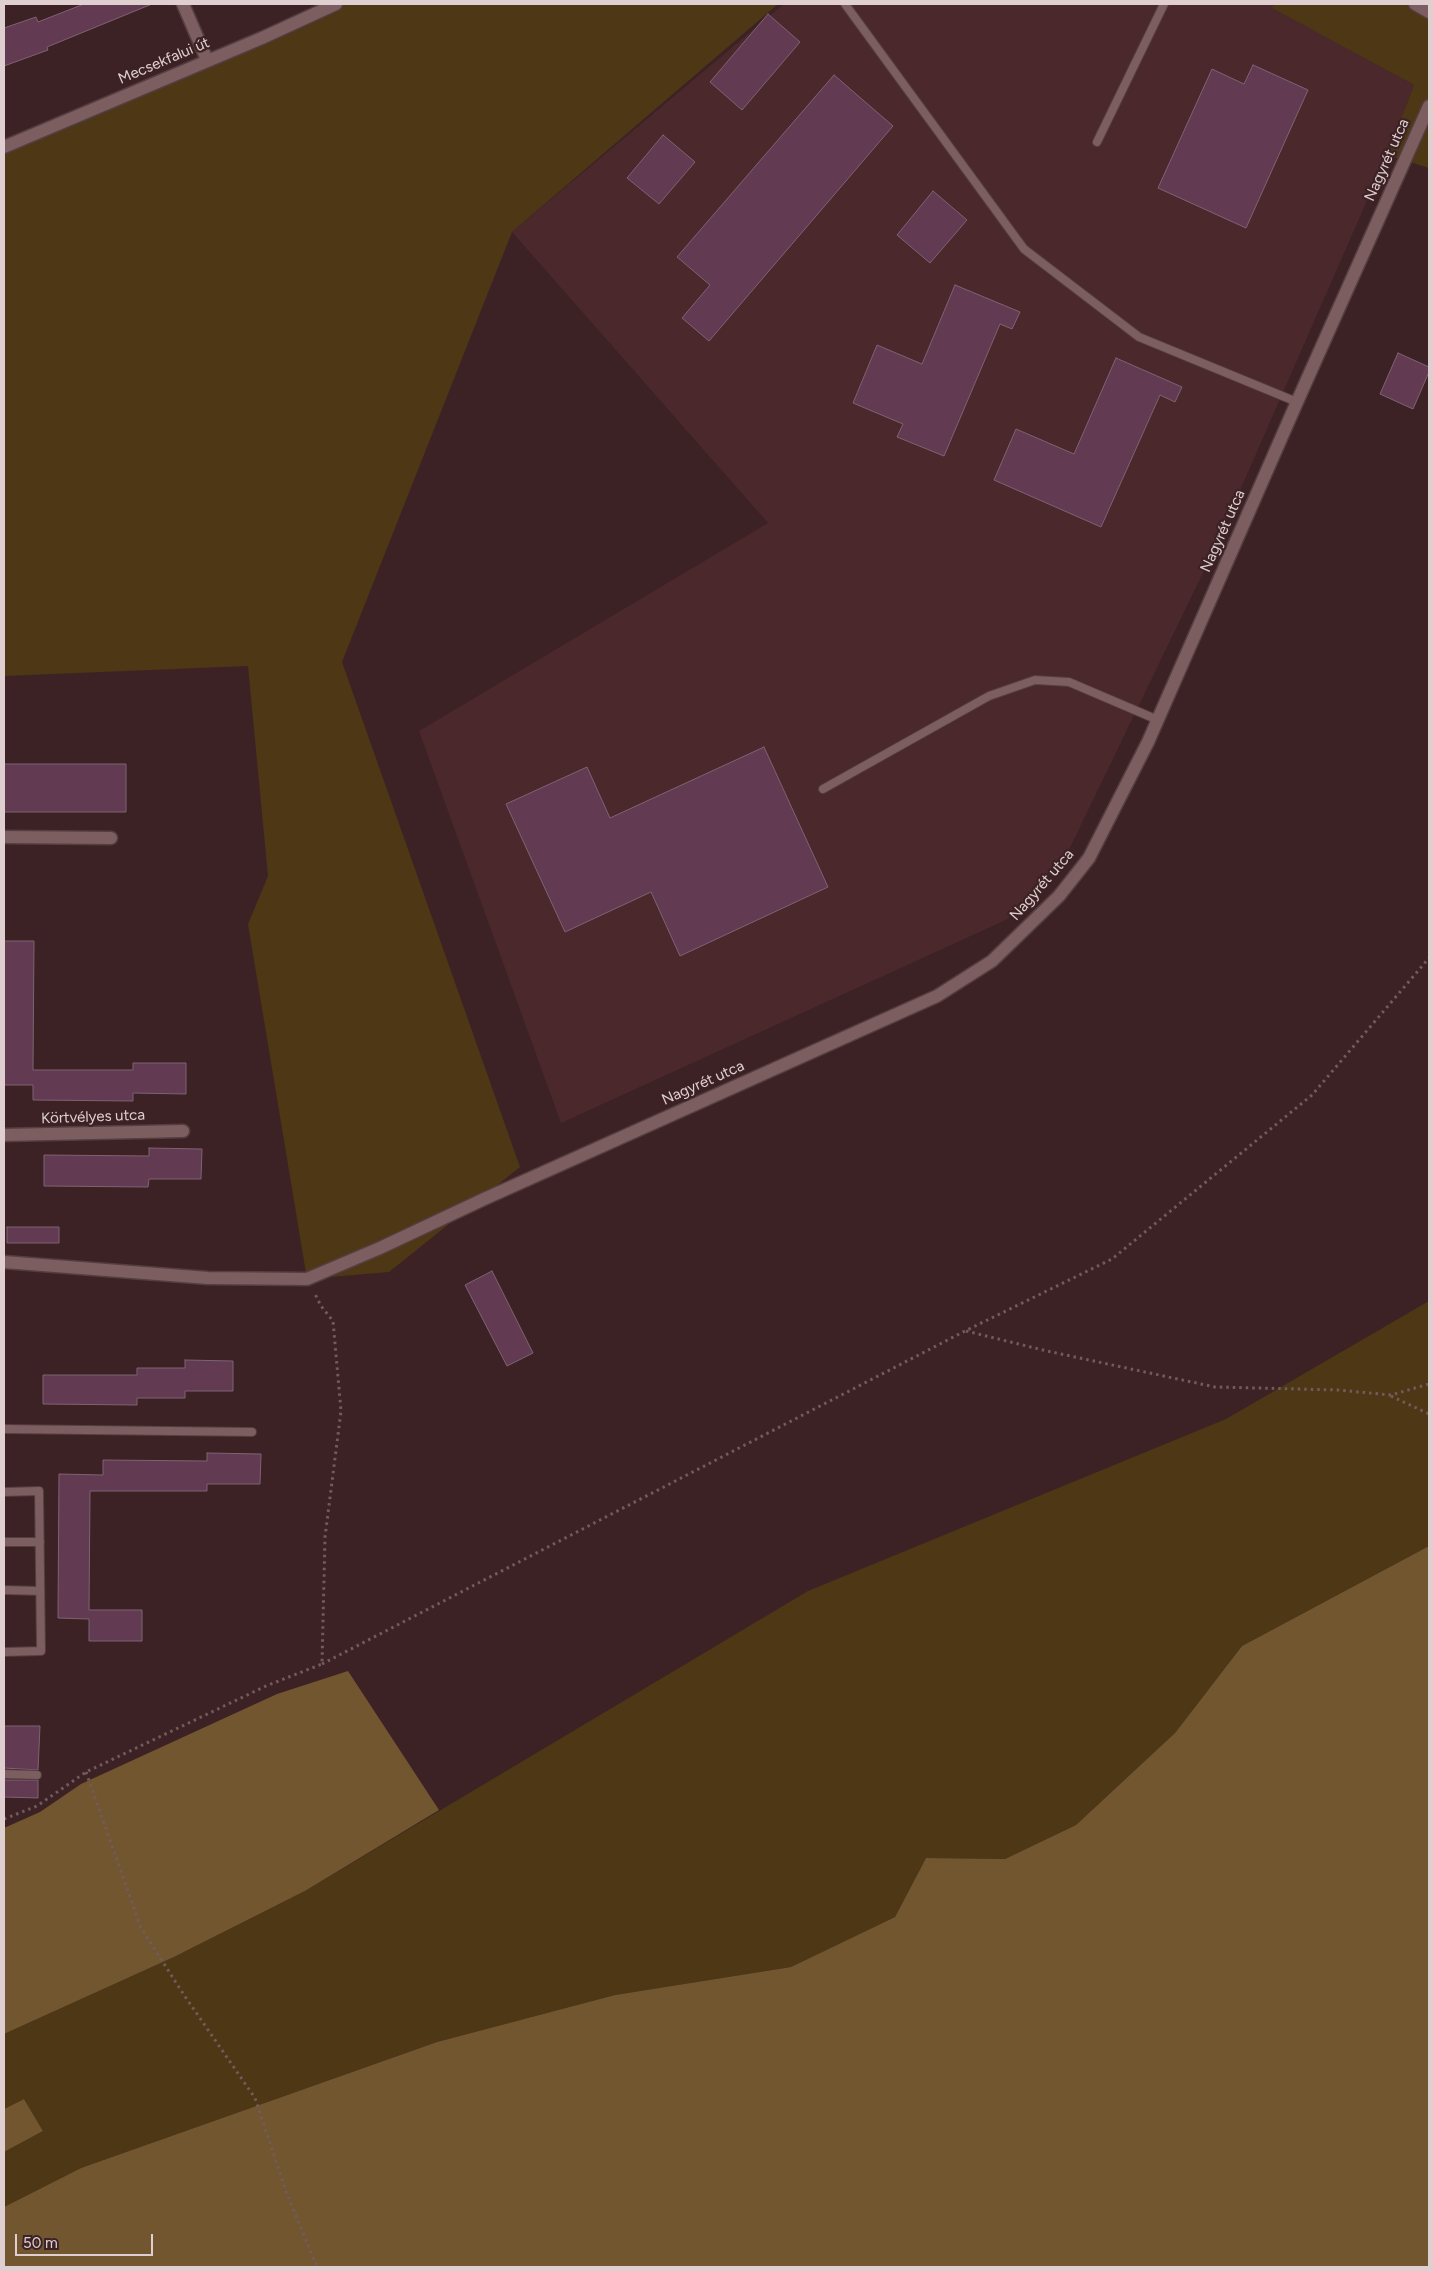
<!DOCTYPE html>
<meta charset="utf-8">
<style>
body{margin:0}
#map{position:relative;width:1433px;height:2271px;overflow:hidden;background:#3c2225;font-family:Figtree,sans-serif}
canvas{display:block}
.frame{position:absolute;inset:0;border:5px solid #e0cfd0;pointer-events:none}
.scale{position:absolute;left:15px;top:2234px;width:138px;height:22px;box-sizing:border-box;border:2px solid #e0cfd0;border-top:0;padding-left:6px;font-size:15px;line-height:18px;white-space:nowrap;color:#e0cfd0;-webkit-text-stroke:4px #3c2225;paint-order:stroke}
</style>
<div id="map">
<canvas width="1433" height="2271"></canvas>
<div class="frame"></div>
<div class="scale">50 m</div>
</div>
<script>
const context = document.querySelector('canvas').getContext('2d');
context.lineJoin = 'round';
function fillPath(path, color) {
  context.fillStyle = color;
  context.fill(path, 'evenodd');
}
function toPath(rows) {
  const path = new Path2D();
  for (const r of rows) {
    path.moveTo(r[0], r[1]);
    for (let i = 2; i < r.length; i += 2) path.lineTo(r[i], r[i + 1]);
  }
  return path;
}
function trace(path, color, width, dash) {
  context.strokeStyle = color;
  context.lineWidth = width;
  context.lineCap = dash ? 'butt' : 'round';
  context.setLineDash(dash || []);
  context.stroke(path);
}
function label(font, color, halo, rows, align = 'center') {
  context.font = font + ' Figtree,sans-serif';
  context.lineWidth = 4.5;
  context.setLineDash([]);
  context.textBaseline = 'middle';
  context.strokeStyle = halo;
  context.fillStyle = color;
  for (const [text, x, y, turn = 0] of rows) {
    context.save();
    context.translate(x, y);
    context.rotate((+turn || 0) * Math.PI / 180);
    context.textAlign = isNaN(turn) ? turn : align;
    if (halo) context.strokeText(text, 0, 0);
    context.fillText(text, 0, 0);
    context.restore();
  }
}
const built = toPath([
 [784,4,1275,4,1273,8,1414,85,1387,155,1213,552,1065,858,1008,919,561,1123,419,731,768,523,512,232]
]);
const green = toPath([
 [336,4,778,4,512,232,342,662,520,1167,389,1272,307,1279,248,924,268,876,248,666,4,676,4,147],
 [1275,4,1415,4,1429,12,1429,168,1387,155,1414,85,1272,8],
 [1429,1301,1429,1546,1242,1646,1175,1733,1076,1825,1005,1859,926,1858,895,1917,791,1967,615,1995,437,2042,81,2168,4,2207,4,2152,43,2131,24,2099,4,2109,4,2034,174,1957,305,1891,808,1591,1226,1419]
]);
const forest = toPath([
 [1429,1546,1429,2267,4,2267,4,2207,81,2168,437,2042,615,1995,791,1967,895,1917,926,1858,1005,1859,1076,1825,1175,1733,1242,1646],
 [348,1671,439,1810,305,1891,174,1957,4,2034,4,1828,40,1812,81,1784,277,1694],
 [24,2099,43,2131,4,2152,4,2109]
]);
const building = toPath([
 [84,4,152,4,47,47,48,50,4,66,4,28,36,17,38,22,84,4],
 [768,14,800,42,742,110,710,82,768,14],
 [1253,65,1308,90,1246,228,1158,188,1212,69,1244,84,1253,65],
 [834,75,893,126,709,341,682,318,710,285,677,257,834,75],
 [663,135,695,162,659,204,627,178,663,135],
 [933,191,967,220,930,263,897,235,933,191],
 [955,285,1020,312,1012,329,1000,324,944,456,897,437,903,424,853,403,877,345,922,364,955,285],
 [1398,353,1429,367,1429,372,1413,409,1380,394,1398,353],
 [1116,358,1182,387,1175,402,1160,395,1101,527,994,480,1016,429,1074,454,1116,358],
 [764,747,828,887,680,956,651,892,565,932,506,804,587,767,610,818,764,747],
 [4,764,126,764,126,812,4,812,4,764],
 [4,941,34,941,33,1070,133,1070,133,1063,186,1063,186,1094,133,1093,133,1101,33,1100,33,1085,4,1085,4,941],
 [149,1148,202,1149,201,1179,149,1179,148,1187,44,1186,44,1155,149,1156,149,1148],
 [7,1227,59,1227,59,1243,7,1243,7,1227],
 [492,1271,533,1353,507,1366,465,1285,492,1271],
 [185,1360,233,1361,233,1391,185,1391,185,1398,137,1398,137,1405,43,1404,43,1375,137,1375,137,1368,185,1368,185,1360],
 [207,1453,261,1454,260,1484,207,1484,207,1491,90,1491,89,1610,142,1610,142,1641,89,1641,89,1619,58,1618,59,1474,103,1475,103,1460,207,1461,207,1453],
 [4,1726,40,1726,38,1770,4,1768,4,1726],
 [4,1780,38,1780,38,1798,4,1797,4,1780]
]);
const path = toPath([
 [966,1331,1047,1351,1215,1387,1339,1390,1391,1395,1429,1384],
 [1391,1396,1429,1414],
 [322,1664,965,1331,1112,1259,1312,1095,1429,958],
 [86,1772,141,1928,184,1995,255,2098,287,2194,317,2267],
 [4,1819,37,1806,86,1772,266,1686,322,1664,325,1537,341,1411,333,1321,321,1306,314,1292]
]);
const service = toPath([
 [845,4,1024,249,1139,337,1297,402],
 [1097,142,1164,4],
 [823,789,989,696,1035,680,1069,682,1158,720],
 [4,1429,252,1432],
 [4,1492,39,1491,41,1651,4,1652],
 [4,1542,40,1542],
 [4,1590,40,1591],
 [4,1774,37,1775]
]);
const minor = toPath([
 [183,4,207,60],
 [1415,4,1429,12],
 [4,147,262,38,336,4],
 [4,837,111,838],
 [4,1135,183,1131],
 [4,1262,208,1278,307,1279,380,1248,484,1199,937,996,992,961,1059,896,1089,858,1148,742,1297,402,1429,106]
]);
const streetNames = [
 ["Mecsekfalui út",164,61,-23],
 ["Nagyrét utca",1387,160,-66],
 ["Nagyrét utca",1223,531,-66],
 ["Nagyrét utca",1042,885,-49],
 ["Nagyrét utca",703,1083,-24],
 ["Körtvélyes utca",93,1117,-2]
];
fillPath(built, '#4a282c');
fillPath(green, '#4d3715');
fillPath(forest, '#71562f');
fillPath(building, '#623b53');
trace(building, '#7d6372', 1);
trace(service, '#533e40', 10);
trace(minor, '#533e40', 15);
trace(path, '#725b5d', 3, [2.5, 4]);
trace(service, '#7c5d60', 8);
trace(minor, '#7c5d60', 12);
label('15px', '#e0cfd0', '#3c2225', streetNames);
</script>
